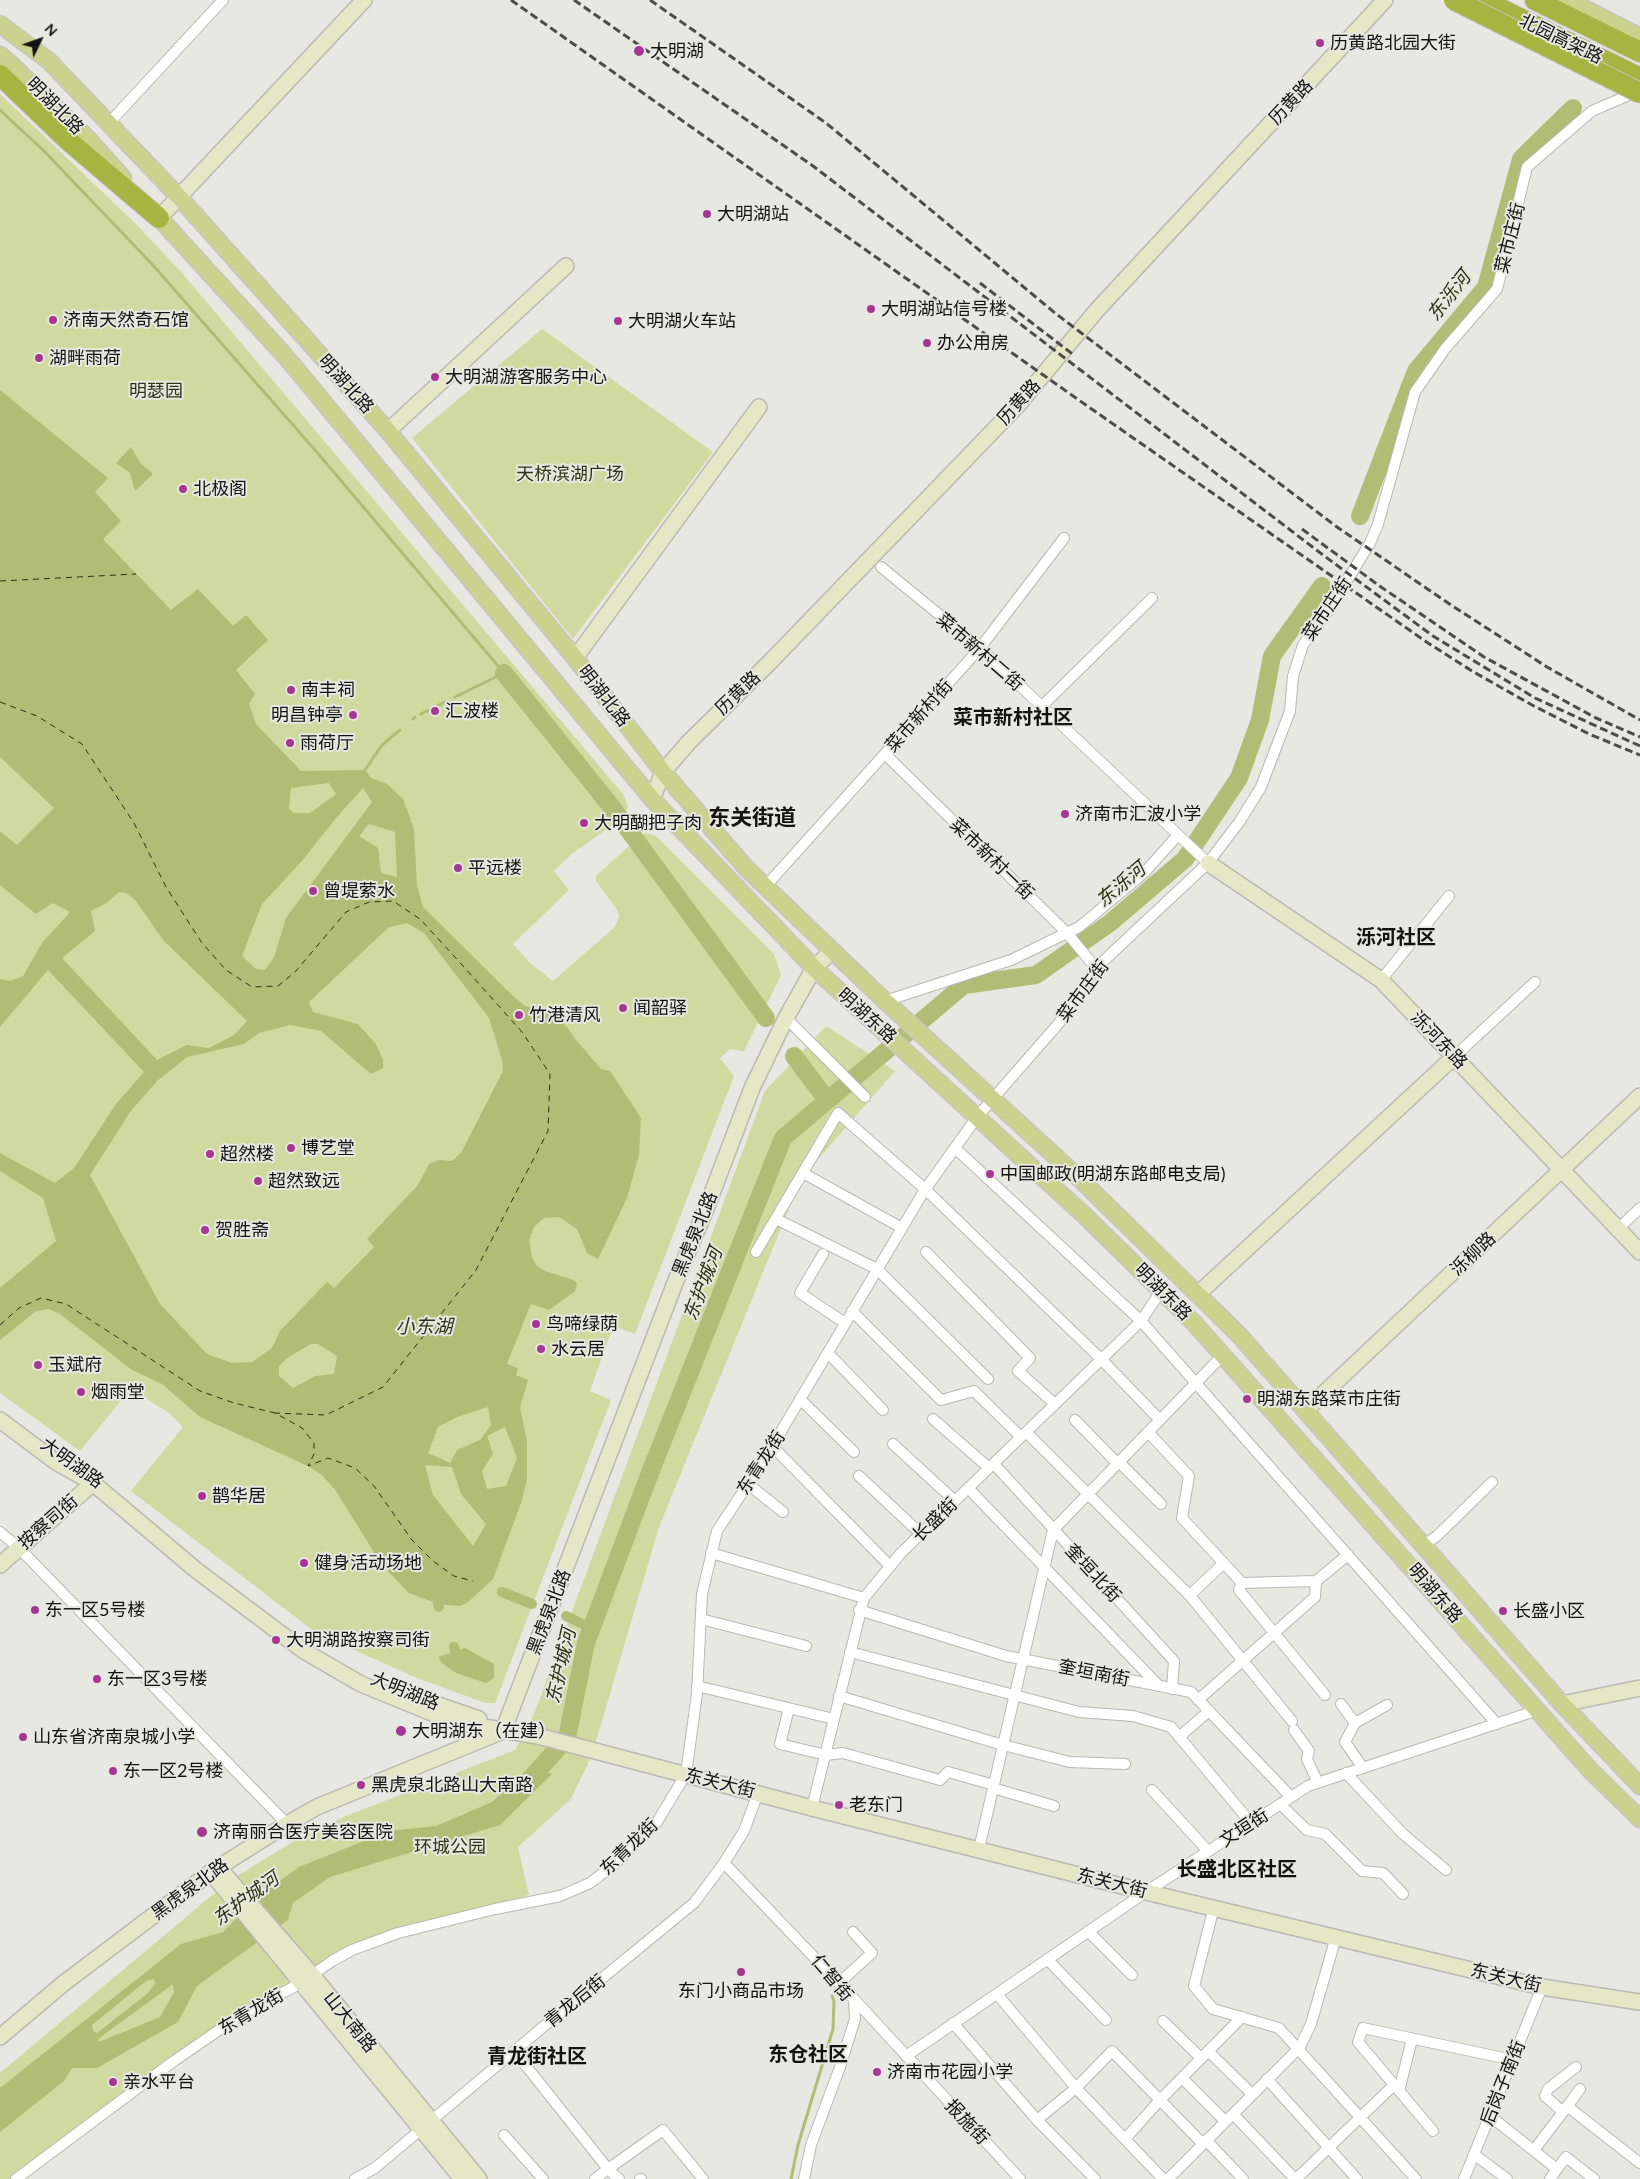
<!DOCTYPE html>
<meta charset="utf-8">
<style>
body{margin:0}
#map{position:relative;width:1640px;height:2179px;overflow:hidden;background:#e6e8e1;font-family:Lato,sans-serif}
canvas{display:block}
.north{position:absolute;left:15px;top:15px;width:50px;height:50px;-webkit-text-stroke:4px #e6e8e1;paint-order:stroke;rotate:48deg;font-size:14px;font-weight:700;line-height:20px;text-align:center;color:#131311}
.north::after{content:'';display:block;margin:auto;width:18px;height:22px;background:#131311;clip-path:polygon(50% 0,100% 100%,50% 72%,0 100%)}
</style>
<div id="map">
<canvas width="1640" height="2179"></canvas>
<div class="north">N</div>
</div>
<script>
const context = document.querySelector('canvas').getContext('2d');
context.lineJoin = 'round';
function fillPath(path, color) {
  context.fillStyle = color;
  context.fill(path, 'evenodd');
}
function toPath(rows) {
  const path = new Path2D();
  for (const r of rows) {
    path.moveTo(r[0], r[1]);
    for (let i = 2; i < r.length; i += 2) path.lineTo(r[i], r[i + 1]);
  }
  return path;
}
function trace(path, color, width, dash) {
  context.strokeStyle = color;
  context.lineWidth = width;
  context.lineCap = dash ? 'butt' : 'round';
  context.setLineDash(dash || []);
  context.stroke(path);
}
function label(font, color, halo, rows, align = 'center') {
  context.font = font + ' Lato,"Noto Sans SC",sans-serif';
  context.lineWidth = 4;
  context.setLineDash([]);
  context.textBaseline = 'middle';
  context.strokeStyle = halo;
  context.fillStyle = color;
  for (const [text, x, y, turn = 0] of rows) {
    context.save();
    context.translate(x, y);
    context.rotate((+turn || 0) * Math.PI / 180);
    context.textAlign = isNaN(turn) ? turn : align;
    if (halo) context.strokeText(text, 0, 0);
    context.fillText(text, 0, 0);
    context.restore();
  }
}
const green = toPath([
 [0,94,136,224,182,273,623,794,628,806,625,816,573,853,554,871,569,890,513,944,530,963,553,981,615,927,619,916,618,911,596,881,596,876,640,836,646,833,656,836,774,954,781,975,744,1051,730,1049,720,1058,734,1076,635,1334,613,1326,590,1391,611,1400,495,1703,485,1703,412,1676,315,1632,131,1491,183,1427,168,1412,151,1402,132,1387,80,1451,0,1393],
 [542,329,713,452,573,639,412,438],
 [826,1026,895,1071,801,1179,659,1527,592,1755,571,1799,518,1847,529,1895,350,1944,197,2043,19,2179,0,2179,0,2073,229,1881,294,1841,346,1816,515,1750,534,1714,765,1091]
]);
const water = toPath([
 [0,390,108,478,95,492,121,521,103,539,171,610,198,589,233,626,246,615,268,640,236,670,255,694,249,704,256,724,301,771,365,770,371,778,387,784,403,799,414,829,417,886,423,907,512,995,525,1006,543,1010,558,1018,568,1028,575,1039,601,1069,610,1071,641,1118,639,1155,627,1198,598,1259,587,1253,577,1229,559,1217,544,1218,534,1227,529,1240,532,1257,536,1265,545,1271,571,1279,576,1282,577,1285,575,1291,549,1310,531,1304,507,1364,518,1368,516,1375,528,1380,520,1408,527,1440,527,1479,521,1503,493,1579,467,1603,460,1606,438,1604,409,1593,382,1565,336,1491,322,1475,308,1466,200,1417,162,1384,132,1370,60,1314,49,1309,36,1311,0,1340,0,1288,56,1241,43,1198,0,1171,0,1153,55,1183,74,1168,116,1104,144,1072,48,970,0,1027,0,979,10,981,23,976,42,943,70,912,53,903,36,914,0,885,0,831,17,845,54,808,0,757],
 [329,783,336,794,310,813,294,813,289,809,291,788],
 [363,788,372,802,286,918,274,957,265,970,256,969,242,956,262,904,301,862,336,818],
 [369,824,395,832,397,877,381,873,378,848,359,836],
 [119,892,126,893,135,900,164,941,247,1021,234,1035,209,1048,187,1045,157,1060,62,958,95,931,91,911,108,902],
 [407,923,424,933,489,1018,502,1060,503,1071,461,1153,452,1161,438,1160,429,1164,418,1185,367,1239,374,1247,334,1288,327,1282,280,1331,272,1348,252,1362,232,1363,207,1354,160,1304,90,1175,130,1112,157,1081,187,1057,244,1044,259,1033,290,1025,321,1031,371,1074,383,1068,383,1060,376,1044,358,1024,313,1012,309,1002,389,927],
 [311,1344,318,1344,337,1356,334,1374,315,1376,293,1388,279,1376,279,1366,287,1358],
 [488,1407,491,1425,480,1440,457,1450,450,1463,428,1453,438,1427,457,1417],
 [505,1427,517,1458,506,1486,487,1489,482,1471,493,1454,487,1436],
 [425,1465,452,1467,461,1494,486,1524,473,1546,433,1495],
 [131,447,140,463,153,474,135,491,130,473,116,463],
 [465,1648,494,1664,494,1678,490,1681,486,1683,456,1673,442,1663,438,1657],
 [531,1767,552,1774,500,1825,330,1877,293,1903,288,1920,197,1986,178,2022,97,2068,72,2068,64,2081,0,2132,0,2088,181,1944,223,1932,260,1895,299,1867,389,1831,436,1826,492,1802],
 [154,1979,155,1984,148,1993,97,2033,93,2031,92,2025,146,1981],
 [173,1984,174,1992,160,2017,99,2042,98,2039]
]);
const stream = toPath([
 [0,110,45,152,151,263,315,450,504,673,455,697],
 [421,714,445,702],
 [413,719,415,717],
 [365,770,382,745,400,730],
 [791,2179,798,2145,833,2029,834,2001,832,1996]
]);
const canal = toPath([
 [502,1592,532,1604],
 [438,1604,439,1607],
 [566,1616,591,1628],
 [454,1647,455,1650]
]);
const river = toPath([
 [1360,516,1416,371,1486,287,1521,159,1573,108],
 [504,673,611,806,766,1018],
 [794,1056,827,1100],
 [523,1787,567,1738,586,1643,650,1473,783,1138,964,985,1036,975,1110,923,1185,859,1239,778,1260,720,1272,656,1322,586]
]);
const ferry = toPath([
 [0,581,136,574],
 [0,702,37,716,82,744,134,823,166,887,202,943,226,970,252,987,278,986,295,972,346,912,369,902,393,901,420,919,464,967,522,1032,550,1074,548,1131,476,1270,383,1387,326,1415,275,1413],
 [0,1325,19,1308,41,1298,66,1304,200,1391,234,1403,275,1413,302,1428,314,1443,314,1454,308,1466,328,1458,355,1468,374,1486,412,1540,433,1561,454,1576,473,1581]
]);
const street = toPath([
 [108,124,223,0],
 [881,567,980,648,1208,863],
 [1041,707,1152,598],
 [885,754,1067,933,1096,968],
 [765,887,980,648,1064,538],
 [1381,980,1449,896],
 [885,1001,1011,960,1079,927,1144,873,1178,835],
 [786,1018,865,1097],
 [1455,1056,1535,982],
 [955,1148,1141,1321,1497,1724],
 [803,1173,902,1228],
 [776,1219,877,1269,988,1379],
 [1618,1229,1640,1208],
 [756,1252,838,1113,925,1189,1101,1359,1160,1420],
 [926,1252,1030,1358,1018,1371,1055,1404],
 [823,1254,800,1293,845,1323],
 [852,1311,941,1400,974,1391,1021,1437],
 [828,1353,883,1410],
 [800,1399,854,1452],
 [933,1419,989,1468],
 [1075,1420,1118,1464],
 [1026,1432,1191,1597,1292,1721],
 [1148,1432,1189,1476,1182,1518,1242,1583,1316,1581,1348,1555],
 [893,1444,955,1501],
 [773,1447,890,1566],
 [1119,1462,1161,1504],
 [994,1464,1174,1661,1172,1689],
 [859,1476,921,1534],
 [748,1484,783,1512],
 [968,1488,1159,1686],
 [0,1532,19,1548,287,1824],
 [1424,1545,1437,1536,1492,1482],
 [711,1553,864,1598],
 [1242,1583,1239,1590,1325,1695],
 [1190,1595,1224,1563],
 [859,1610,1006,1656,1191,1692,1291,1797],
 [701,1619,806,1646],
 [850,1652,1079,1712,1133,1716,1171,1727,1251,1823],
 [697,1686,834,1719],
 [839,1696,1003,1745,1070,1762,1125,1764],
 [1198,1700,1315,1597,1316,1581],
 [1341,1704,1355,1723,1345,1742,1363,1768],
 [789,1708,780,1744,826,1755,843,1753,940,1780,948,1772,994,1785],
 [1355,1723,1387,1705],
 [1294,1730,1309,1751,1307,1759,1318,1783],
 [1179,1737,1209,1711],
 [1346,1773,1403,1834,1446,1870],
 [993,1788,1054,1806],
 [1152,1790,1208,1851],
 [1280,1804,1307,1830,1325,1834,1362,1871,1383,1873,1403,1894],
 [812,1808,864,1598,901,1553,1141,1321,1161,1291],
 [979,1849,1053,1530,1223,1355],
 [724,1863,854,1999,855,2019,840,2067,811,2145,804,2179],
 [1214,1907,1194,1986,1213,2009,1279,2028,1416,2179],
 [1088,1931,1132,1975],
 [1047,1959,1106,2020],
 [839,1983,872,1953,853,1932],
 [997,1994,1076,2088,1163,2179],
 [854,1999,1020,2179],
 [1163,2021,1201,2058],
 [953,2023,1037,2120,1095,2179],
 [1208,2051,1252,2094],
 [515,2052,608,2169,595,2179],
 [906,2056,1146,1892,1308,1786,1538,1710],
 [1182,2078,1225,2121],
 [1267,2079,1357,2179],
 [1399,2091,1412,2039],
 [1567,2106,1640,2163],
 [1564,2111,1580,2089],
 [1233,2114,1295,2179],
 [1490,2116,1557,2169,1550,2179],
 [1037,2120,1076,2088,1112,2051,1202,2143],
 [1433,2131,1358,2042,1363,2028,1513,2060],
 [504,2135,543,2179],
 [1125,2139,1160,2100,1242,2017],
 [1206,2140,1243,2179],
 [1534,2150,1563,2112,1545,2096,1548,2089,1576,2067],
 [1475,2155,1507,2179],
 [1557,2169,1566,2157,1594,2179],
 [16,2179,174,2061,241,2015,301,1983,332,1961,352,1950,398,1933,495,1909,560,1896,590,1883,615,1864,657,1822,686,1774,697,1694,702,1594,717,1531,764,1460,924,1191,977,1117,1059,1023,1096,968,1208,863,1240,821,1261,787,1290,711,1293,676,1303,645,1332,605,1370,543,1378,524,1415,392,1445,349,1497,289,1527,167,1592,111,1636,92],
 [355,2179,375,2168,556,2016,694,1903,724,1863,744,1831,758,1793],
 [619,2179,608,2169,663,2130,703,2179],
 [640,2179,641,2179],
 [1168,2179,1300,2047,1311,2024,1336,1937],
 [1296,2179,1394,2085],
 [1464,2179,1542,1987]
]);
const secondary = toPath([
 [159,218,364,0],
 [388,431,566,266],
 [575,658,759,407],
 [652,799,663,772,688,743,771,661,1018,405,1097,310,1385,0],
 [1208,863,1381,980,1640,1252],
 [1198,1294,1455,1056],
 [1306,1410,1640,1096],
 [0,1420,56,1462,93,1483,196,1570,304,1651,361,1684,454,1722,538,1736,812,1808,1146,1892,1542,1987,1640,2002],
 [0,1565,93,1483],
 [430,1702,479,1719],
 [1562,1704,1640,1688],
 [218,1867,313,1976,479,2179],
 [213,1875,462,2179],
 [0,2037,64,1983,211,1872,287,1824,317,1807,503,1731,678,1275,706,1209,752,1088,786,1018,814,968,832,951]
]);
const primary = toPath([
 [1568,0,1640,37],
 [0,24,49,61,179,197,388,431,575,658,663,772,746,868,885,1001,1080,1179,1240,1336,1562,1704,1640,1786],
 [0,55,13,66,90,141,123,178],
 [151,209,286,357,652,799,814,968,1084,1215,1195,1324,1590,1770,1640,1819]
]);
const highway = toPath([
 [1483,0,1640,78],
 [1535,0,1640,52],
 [0,75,71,143,159,218]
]);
const rail = toPath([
 [511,0,1083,403,1428,643,1472,671,1532,705,1589,734,1640,755],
 [574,0,813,166,1323,555,1433,636,1535,698,1640,746],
 [650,0,826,123,1055,313,1337,527,1451,605,1547,667,1640,720],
 [980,283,1075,356],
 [1302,529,1381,587,1484,657,1596,718,1640,737]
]);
const highwayBridge = toPath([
 [1454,0,1640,93]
]);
const markers = [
 [1320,43,5,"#a73692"],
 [639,51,6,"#a73692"],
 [707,214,5,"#a73692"],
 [871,309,5,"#a73692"],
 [53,320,5,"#a73692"],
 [618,321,5,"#a73692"],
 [927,343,5,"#a73692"],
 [39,358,5,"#a73692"],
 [435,377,5,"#a73692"],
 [183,489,5,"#a73692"],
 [291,690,5,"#a73692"],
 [435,711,5,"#a73692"],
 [353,715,5,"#a73692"],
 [290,743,5,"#a73692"],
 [1065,814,5,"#a73692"],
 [584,823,5,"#a73692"],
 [458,868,5,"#a73692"],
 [313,891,5,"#a73692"],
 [623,1008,5,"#a73692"],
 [519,1015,5,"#a73692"],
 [291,1148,5,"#a73692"],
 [210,1154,5,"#a73692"],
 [990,1174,5,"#a73692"],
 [258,1181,5,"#a73692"],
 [205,1230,5,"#a73692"],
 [536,1324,5,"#a73692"],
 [541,1349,5,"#a73692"],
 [38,1365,5,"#a73692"],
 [81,1392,5,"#a73692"],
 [1247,1399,5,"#a73692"],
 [202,1496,5,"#a73692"],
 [304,1563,5,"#a73692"],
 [35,1610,5,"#a73692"],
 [1503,1611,5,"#a73692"],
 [276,1640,5,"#a73692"],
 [97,1679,5,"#a73692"],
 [401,1731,6,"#a73692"],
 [23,1737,5,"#a73692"],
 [113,1771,5,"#a73692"],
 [361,1785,5,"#a73692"],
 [839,1805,5,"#a73692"],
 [202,1832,6,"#a73692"],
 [741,1972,5,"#a73692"],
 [877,2072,5,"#a73692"],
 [113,2082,5,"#a73692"]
];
const streetNames = [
 ["北园高架路",1561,39,26],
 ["历黄路",1291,102,-47],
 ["明湖北路",55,106,45],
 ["菜市庄街",1510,238,-76],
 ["明湖北路",346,384,48],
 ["历黄路",1019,402,-48],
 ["菜市庄街",1327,609,-56],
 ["菜市新村二街",980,652,41],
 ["历黄路",738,693,-44],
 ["明湖北路",604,696,52],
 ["菜市新村街",919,716,-48],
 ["菜市新村一街",992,859,44],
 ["菜市庄街",1083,991,-53],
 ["明湖东路",867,1016,42],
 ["泺河东路",1439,1040,46],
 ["黑虎泉北路",695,1234,-68],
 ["泺柳路",1473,1254,-43],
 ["明湖东路",1163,1292,45],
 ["大明湖路",72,1463,36],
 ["东青龙街",761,1463,-57],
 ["长盛街",935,1520,-44],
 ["按察司街",48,1522,-41],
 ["奎垣北街",1093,1573,47],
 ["明湖东路",1435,1593,49],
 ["黑虎泉北路",549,1612,-69],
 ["奎垣南街",1094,1673,11],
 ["大明湖路",405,1691,22],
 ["东关大街",720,1783,14],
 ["文垣街",1244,1828,-33],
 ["东青龙街",629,1847,-44],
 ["东关大街",1112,1883,14],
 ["黑虎泉北路",190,1889,-36],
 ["仁智街",832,1978,50],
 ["东关大街",1506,1978,13],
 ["青龙后街",575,2001,-39],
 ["东青龙街",251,2012,-31],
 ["山大南路",350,2022,51],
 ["后岗子南街",1503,2083,-68],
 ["报施街",967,2122,47]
];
const poiNames = [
 ["历黄路北园大街",1330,43],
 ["大明湖",650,51],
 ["大明湖站",717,214],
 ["大明湖站信号楼",881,309],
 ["济南天然奇石馆",63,320],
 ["大明湖火车站",628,321],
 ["办公用房",937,343],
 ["湖畔雨荷",49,358],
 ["大明湖游客服务中心",445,377],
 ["北极阁",193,489],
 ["南丰祠",301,690],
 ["汇波楼",445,711],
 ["明昌钟亭",343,715,"right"],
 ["雨荷厅",300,743],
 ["济南市汇波小学",1075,814],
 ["大明醐把子肉",594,823],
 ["平远楼",468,868],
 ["曾堤萦水",323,891],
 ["闻韶驿",633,1008],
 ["竹港清风",529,1015],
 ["博艺堂",301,1148],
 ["超然楼",220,1154],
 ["中国邮政(明湖东路邮电支局)",1000,1174],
 ["超然致远",268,1181],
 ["贺胜斋",215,1230],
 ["鸟啼绿荫",546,1324],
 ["水云居",551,1349],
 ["玉斌府",48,1365],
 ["烟雨堂",91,1392],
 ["明湖东路菜市庄街",1257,1399],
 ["鹊华居",212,1496],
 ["健身活动场地",314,1563],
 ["东一区5号楼",45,1610],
 ["长盛小区",1513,1611],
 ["大明湖路按察司街",286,1640],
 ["东一区3号楼",107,1679],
 ["大明湖东（在建）",412,1731],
 ["山东省济南泉城小学",33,1737],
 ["东一区2号楼",123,1771],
 ["黑虎泉北路山大南路",371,1785],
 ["老东门",849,1805],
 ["济南丽合医疗美容医院",213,1832],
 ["东门小商品市场",741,1991,"center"],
 ["济南市花园小学",887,2072],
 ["亲水平台",123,2082]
];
const parkNames = [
 ["明瑟园",156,391],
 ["天桥滨湖广场",570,474],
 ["环城公园",450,1847]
];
const waterNames = [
 ["东泺河",1449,296,-52],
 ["东泺河",1121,885,-40],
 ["东护城河",703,1284,-69],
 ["小东湖",424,1327],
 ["东护城河",561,1666,-77],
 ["东护城河",246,1899,-36]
];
const quarterNames = [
 ["菜市新村社区",1013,718],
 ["泺河社区",1396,938],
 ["长盛北区社区",1237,1870],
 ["东仓社区",808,2055],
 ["青龙街社区",537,2057]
];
const districtNames = [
 ["东关街道",752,818]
];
fillPath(green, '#d0daa0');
fillPath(water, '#b1bc75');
trace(stream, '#b1bc75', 3);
trace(canal, '#b1bc75', 10);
trace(river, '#b1bc75', 18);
trace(ferry, '#2d3112', 1, [6, 5]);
trace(street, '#b8b9b3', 12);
trace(secondary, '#b8b9b3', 18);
trace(primary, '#c6c6c6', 19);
trace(highway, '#c6c6c6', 22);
trace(street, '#fff', 10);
trace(secondary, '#e4e8c6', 15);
trace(primary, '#cad28d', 16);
trace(highway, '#a6b441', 20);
trace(rail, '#4c4d4a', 3, [8, 4]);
trace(highwayBridge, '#c6c6c6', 22, []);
trace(highwayBridge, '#a6b441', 20);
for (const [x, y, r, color] of markers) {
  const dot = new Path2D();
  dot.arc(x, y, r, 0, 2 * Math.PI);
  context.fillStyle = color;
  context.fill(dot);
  trace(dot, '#e6e8e1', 2);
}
label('18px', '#131311', '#e6e8e1', streetNames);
label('18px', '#131311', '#e6e8e1', poiNames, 'left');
label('18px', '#2f3314', '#e6e8e1', parkNames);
label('italic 19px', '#2d3112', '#e6e8e1', waterNames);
label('bold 20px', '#131311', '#e6e8e1', quarterNames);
label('bold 22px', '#131311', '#e6e8e1', districtNames);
</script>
